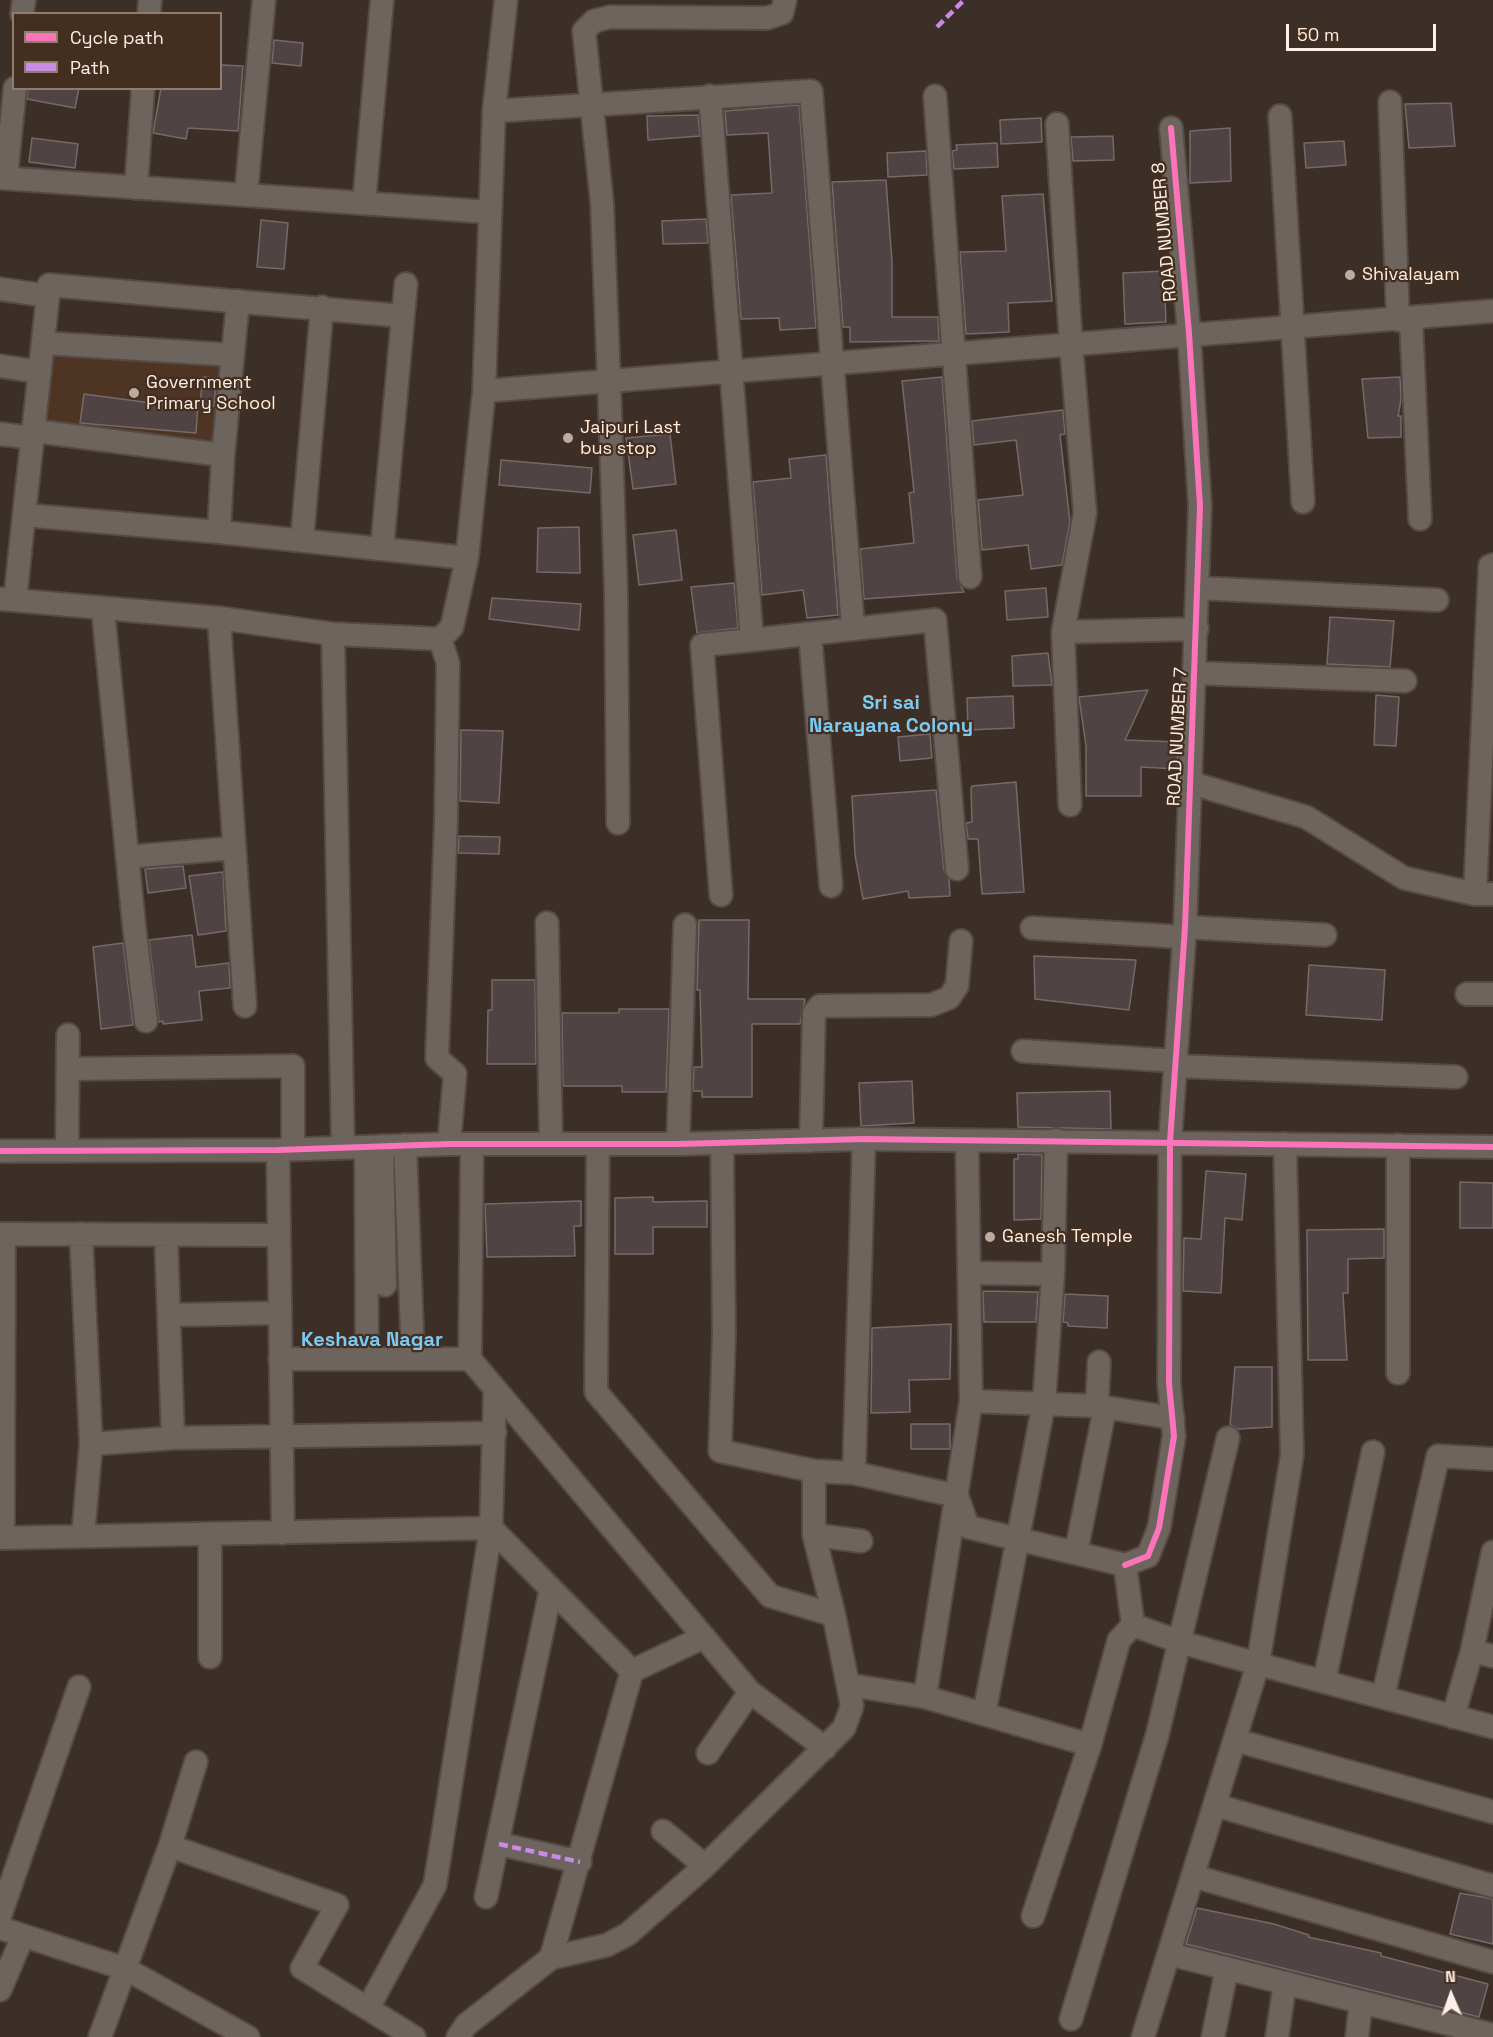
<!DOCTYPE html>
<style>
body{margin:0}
#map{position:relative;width:1493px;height:2037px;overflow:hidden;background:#3c2f27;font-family:"Space Grotesk",sans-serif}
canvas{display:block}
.legend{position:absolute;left:12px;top:12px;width:210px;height:78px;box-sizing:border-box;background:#442e1f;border:2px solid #8e7c6f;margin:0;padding:8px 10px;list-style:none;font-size:18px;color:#fef0e6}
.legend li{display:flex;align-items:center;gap:12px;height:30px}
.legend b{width:30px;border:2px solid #8e7c6f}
.north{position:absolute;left:1421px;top:1965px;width:60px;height:60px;-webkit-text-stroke:4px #442e1f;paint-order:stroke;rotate:358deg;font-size:16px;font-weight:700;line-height:24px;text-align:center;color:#fef0e6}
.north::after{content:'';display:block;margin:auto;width:21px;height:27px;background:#fef0e6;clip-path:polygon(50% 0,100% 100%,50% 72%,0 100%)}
.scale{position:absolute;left:1286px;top:24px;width:150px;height:27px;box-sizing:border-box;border:3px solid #fef0e6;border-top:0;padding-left:8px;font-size:18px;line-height:21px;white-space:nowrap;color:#fef0e6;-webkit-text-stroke:4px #442e1f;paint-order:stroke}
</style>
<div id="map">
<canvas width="1493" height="2037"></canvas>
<ul class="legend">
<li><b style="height:8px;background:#fb73b8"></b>Cycle path</li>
<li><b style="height:8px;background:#ca8be6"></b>Path</li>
</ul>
<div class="north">N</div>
<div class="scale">50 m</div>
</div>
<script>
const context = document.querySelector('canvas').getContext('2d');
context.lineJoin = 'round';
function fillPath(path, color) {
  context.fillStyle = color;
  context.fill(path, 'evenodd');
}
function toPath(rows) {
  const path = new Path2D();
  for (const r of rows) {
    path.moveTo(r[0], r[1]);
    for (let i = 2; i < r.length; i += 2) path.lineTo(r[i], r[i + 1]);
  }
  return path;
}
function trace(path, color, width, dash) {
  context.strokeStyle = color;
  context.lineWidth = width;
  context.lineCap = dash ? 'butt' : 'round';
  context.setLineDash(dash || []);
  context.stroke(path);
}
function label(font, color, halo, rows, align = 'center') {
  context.font = font + ' "Space Grotesk",sans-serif';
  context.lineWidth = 4.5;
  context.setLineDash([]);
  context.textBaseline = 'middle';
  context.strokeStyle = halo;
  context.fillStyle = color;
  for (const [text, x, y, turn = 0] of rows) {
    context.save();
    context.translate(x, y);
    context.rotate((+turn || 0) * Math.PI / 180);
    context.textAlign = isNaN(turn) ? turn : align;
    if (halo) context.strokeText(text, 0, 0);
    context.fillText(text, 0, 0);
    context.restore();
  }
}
const built = toPath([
 [50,351,225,363,215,444,44,424]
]);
const building = toPath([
 [274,40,303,43,301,66,272,63,274,40],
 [220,65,243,66,238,131,188,128,186,139,153,133,161,88,220,88,220,65],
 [28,88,79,88,75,108,27,99,28,88],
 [1451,103,1455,146,1409,148,1405,104,1451,103],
 [799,105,816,328,780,330,779,318,741,319,731,195,772,193,768,133,727,135,725,111,799,105],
 [698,115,700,136,648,140,647,116,698,115],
 [1041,118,1042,142,1001,144,1000,120,1041,118],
 [1230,128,1231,181,1190,183,1190,131,1230,128],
 [1113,136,1114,160,1073,161,1071,137,1113,136],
 [32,138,78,144,75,168,29,162,32,138],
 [1344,141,1346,165,1306,168,1304,143,1344,141],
 [997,143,998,167,954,169,952,151,957,150,956,145,997,143],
 [926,151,927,175,888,177,887,153,926,151],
 [886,180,892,262,892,317,938,317,939,341,850,342,850,327,843,327,832,182,886,180],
 [1043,194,1052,301,1008,303,1009,332,966,334,960,252,1006,251,1002,196,1043,194],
 [706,219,708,243,663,244,662,221,706,219],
 [261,220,288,223,284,269,257,267,261,220],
 [1164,271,1166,322,1125,324,1123,273,1164,271],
 [203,377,217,378,214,406,200,404,203,377],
 [942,377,957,578,964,592,864,599,860,549,914,543,909,493,914,492,902,381,942,377],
 [1400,377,1401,400,1398,416,1401,416,1401,437,1368,438,1362,379,1400,377],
 [84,394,166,405,198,404,196,433,80,423,84,394],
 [1063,410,1065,434,1060,435,1070,522,1062,565,1031,569,1028,545,982,550,978,500,1023,495,1016,440,974,445,972,421,1063,410],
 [670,434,676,484,633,489,626,438,670,434],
 [826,455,838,615,807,618,803,590,762,595,753,482,791,478,789,459,826,455],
 [501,460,592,468,590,493,499,485,501,460],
 [579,527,580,573,537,572,538,528,579,527],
 [676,530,682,580,639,585,633,535,676,530],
 [734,583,738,628,697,633,691,587,734,583],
 [1046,588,1048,617,1007,620,1005,591,1046,588],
 [492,598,581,604,579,630,489,619,492,598],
 [1330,617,1394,621,1390,667,1327,664,1330,617],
 [1048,653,1052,685,1013,686,1012,656,1048,653],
 [1148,690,1125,740,1178,742,1177,769,1141,767,1141,796,1086,796,1086,746,1079,697,1148,690],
 [1376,695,1399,697,1396,746,1374,745,1376,695],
 [1013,696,1014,728,968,730,967,698,1013,696],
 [461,730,503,731,499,803,460,801,461,730],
 [930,734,932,758,900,761,898,737,930,734],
 [1016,782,1024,892,982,894,978,839,968,839,966,823,972,822,971,789,972,786,1016,782],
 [936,790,944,870,949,879,950,896,909,898,908,891,863,899,855,855,852,796,936,790],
 [459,836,500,837,499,854,458,853,459,836],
 [183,866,186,888,148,893,145,869,183,866],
 [223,872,226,931,198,935,189,876,223,872],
 [699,920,749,920,748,999,805,999,800,1024,752,1024,752,1097,702,1097,702,1091,693,1091,694,1067,702,1067,700,990,697,990,699,920],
 [192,935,196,967,229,963,230,988,199,991,202,1020,163,1024,163,1021,159,1022,149,940,192,935],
 [123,943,133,1025,101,1029,93,947,123,943],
 [1034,956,1136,960,1129,1010,1035,999,1034,956],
 [1309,965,1385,970,1382,1020,1306,1015,1309,965],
 [492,980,535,980,536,1064,487,1064,488,1010,492,1010,492,980],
 [619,1009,669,1009,666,1092,622,1092,622,1086,563,1086,562,1013,619,1013,619,1009],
 [912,1081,914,1123,861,1126,859,1083,912,1081],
 [1110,1091,1111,1129,1018,1127,1017,1093,1110,1091],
 [1018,1154,1042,1155,1041,1219,1014,1220,1014,1159,1018,1159,1018,1154],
 [1206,1171,1246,1174,1242,1220,1225,1218,1221,1293,1183,1291,1184,1238,1201,1239,1206,1171],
 [1460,1182,1493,1183,1493,1228,1460,1228,1460,1182],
 [653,1197,653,1202,707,1201,707,1227,653,1227,653,1254,615,1254,615,1198,653,1197],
 [581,1201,581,1226,574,1226,575,1256,487,1257,485,1204,581,1201],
 [1384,1229,1384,1258,1348,1259,1348,1293,1343,1293,1347,1360,1308,1360,1307,1230,1384,1229],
 [983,1291,1038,1292,1036,1322,984,1322,983,1291],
 [1065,1294,1108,1296,1107,1328,1068,1326,1068,1323,1063,1322,1065,1294],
 [951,1324,950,1379,909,1380,910,1412,871,1413,872,1328,951,1324],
 [1235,1367,1272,1367,1272,1427,1238,1429,1230,1425,1235,1367],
 [911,1424,950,1424,950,1449,911,1449,911,1424],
 [1460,1893,1493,1899,1493,1944,1450,1934,1460,1893],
 [1197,1908,1274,1924,1309,1935,1308,1937,1381,1953,1381,1956,1488,1984,1479,2017,1186,1944,1197,1908]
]);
const minor = toPath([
 [22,14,24,0],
 [149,14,150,0],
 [710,96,752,640,702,645,721,895],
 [935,96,970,577],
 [1390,102,1398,320],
 [494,111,811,91,853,627],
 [1280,116,1303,502],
 [1057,124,1071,344,1085,513,1063,632,1070,805],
 [0,178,490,212],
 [6,178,15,88],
 [136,188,143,88],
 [246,194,264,0],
 [364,203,382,0],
 [0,289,48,296,49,285,403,316,382,549],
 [48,296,24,515,219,532,467,558],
 [403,316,406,284],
 [1411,319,1420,519],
 [43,343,233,355],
 [0,366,40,372],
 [484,391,1493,311],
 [34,431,223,455],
 [0,434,33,438],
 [219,532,223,455,238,301],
 [302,540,322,307],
 [1493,565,1490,566,1475,894,1493,894],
 [1198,588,1437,600],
 [0,599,219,618,333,634,440,639,452,627,467,558,484,391,494,111,506,0],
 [15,600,24,515],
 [103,610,134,925,146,1021],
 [219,618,245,1006],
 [1063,632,1197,629],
 [333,634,343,1147],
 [810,634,831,886],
 [440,639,448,663,446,821,437,1058,455,1074,449,1144],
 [752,640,935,620,957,869],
 [1196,673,1405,681],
 [1191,783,1306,817,1404,878,1475,894],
 [618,823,616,592,609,381,602,203,584,31,594,21,610,17,767,18,782,13,785,0],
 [127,857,234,848],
 [547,923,551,1144],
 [1185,927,1325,935],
 [1032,928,1184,937],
 [1467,994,1493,994],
 [1023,1051,1176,1061],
 [1175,1066,1456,1077],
 [69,1069,293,1066,293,1148],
 [811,1141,814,1013,820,1006,931,1005,949,998,957,986,961,941],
 [598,1144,596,1392,770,1596,834,1615],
 [678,1144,685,925],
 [722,1144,724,1336,720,1451,814,1471,854,1473,957,1496,968,1527,1125,1565,1133,1625,1180,1642,1258,1664,1493,1727],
 [405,1145,413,1358],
 [1398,1145,1398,1373],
 [382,1146,385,1285],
 [366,1148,367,1358],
 [278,1150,283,1533],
 [0,1151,278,1150,449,1144,678,1144,864,1139,1493,1147],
 [67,1151,68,1035],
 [0,1234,278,1235],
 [81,1234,91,1444,83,1536],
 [166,1235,173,1438],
 [970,1273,1053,1274],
 [169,1315,279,1313],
 [280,1359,470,1359,750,1692,825,1748],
 [470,1359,472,1145],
 [971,1401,1097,1406,1173,1418],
 [1097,1406,1099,1362],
 [91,1444,173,1438,495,1433],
 [854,1473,864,1139],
 [210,1534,210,1657],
 [814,1535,861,1541],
 [0,1538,491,1528,632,1671],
 [3,1538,4,1234],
 [1076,1552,1105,1408],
 [1125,1565,1148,1556,1159,1528,1174,1436,1169,1383,1170,1142,1185,927,1200,506,1189,333,1171,128],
 [1472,1651,1493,1656],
 [1324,1682,1373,1452],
 [849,1685,925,1697,1090,1745],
 [925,1697,971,1401,967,1141],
 [1383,1697,1438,1456,1493,1459],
 [984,1714,1044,1403,1053,1274,1056,1140],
 [1453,1717,1472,1651,1493,1552],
 [1235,1740,1493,1812],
 [708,1753,750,1692],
 [1215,1805,1493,1886],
 [663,1831,705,1866],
 [499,1844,580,1862],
 [170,1846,337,1905,302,1968,414,2037],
 [1193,1876,1493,1962],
 [486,1897,551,1589],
 [0,1916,79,1687],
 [1033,1916,1090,1745,1119,1640,1133,1625],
 [0,1928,126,1969,248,2037],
 [1169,1954,1493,2035],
 [551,1958,632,1671,704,1637],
 [0,1990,23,1936],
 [368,2008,435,1885,491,1528,495,1390],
 [1071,2019,1157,1736,1228,1438],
 [100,2037,170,1846,196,1762],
 [458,2037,466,2025,551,1958,607,1945,628,1934,705,1866,844,1728,852,1706,834,1615,814,1535,814,1471],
 [1143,2037,1258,1664,1292,1455,1285,1144],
 [1213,2037,1227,1968],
 [1277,2037,1285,1983],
 [1357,2037,1361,2002]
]);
const quiet = toPath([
 [937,27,964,0],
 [499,1844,580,1862]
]);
const cycleway = toPath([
 [0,1151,278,1150,449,1144,678,1144,864,1139,1493,1147],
 [1125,1565,1148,1556,1159,1528,1174,1436,1169,1383,1170,1142,1185,927,1200,506,1189,333,1171,128]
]);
const markers = [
 [1350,275,6,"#baaca3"],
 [134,393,6,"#baaca3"],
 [568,438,6,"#baaca3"],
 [990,1237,6,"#baaca3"]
];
const streetNames = [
 ["ROAD NUMBER 8",1165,232,-95],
 ["ROAD NUMBER 7",1178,737,-87]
];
const poiNames = [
 ["Shivalayam",1362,275],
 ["Government",146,383],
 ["Primary School",146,404],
 ["Jaipuri Last",580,428],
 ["bus stop",580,449],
 ["Ganesh Temple",1002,1237]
];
const neighbourhoodNames = [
 ["Sri sai",891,704],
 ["Narayana Colony",891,727],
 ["Keshava Nagar",372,1341]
];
fillPath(built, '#4e3523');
fillPath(building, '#4f4443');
trace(building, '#766a69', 1.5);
trace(minor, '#564b44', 26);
trace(minor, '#6d645d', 22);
trace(quiet, '#ca8be6', 4.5, [9, 4.5]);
trace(cycleway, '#fb73b8', 6);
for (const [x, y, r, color] of markers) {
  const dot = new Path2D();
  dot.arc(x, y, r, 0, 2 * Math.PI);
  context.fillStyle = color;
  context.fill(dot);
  trace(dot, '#442e1f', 2);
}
label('18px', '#fef0e6', '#442e1f', streetNames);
label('18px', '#fef0e6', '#442e1f', poiNames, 'left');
label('bold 20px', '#79caf5', '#442e1f', neighbourhoodNames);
</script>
